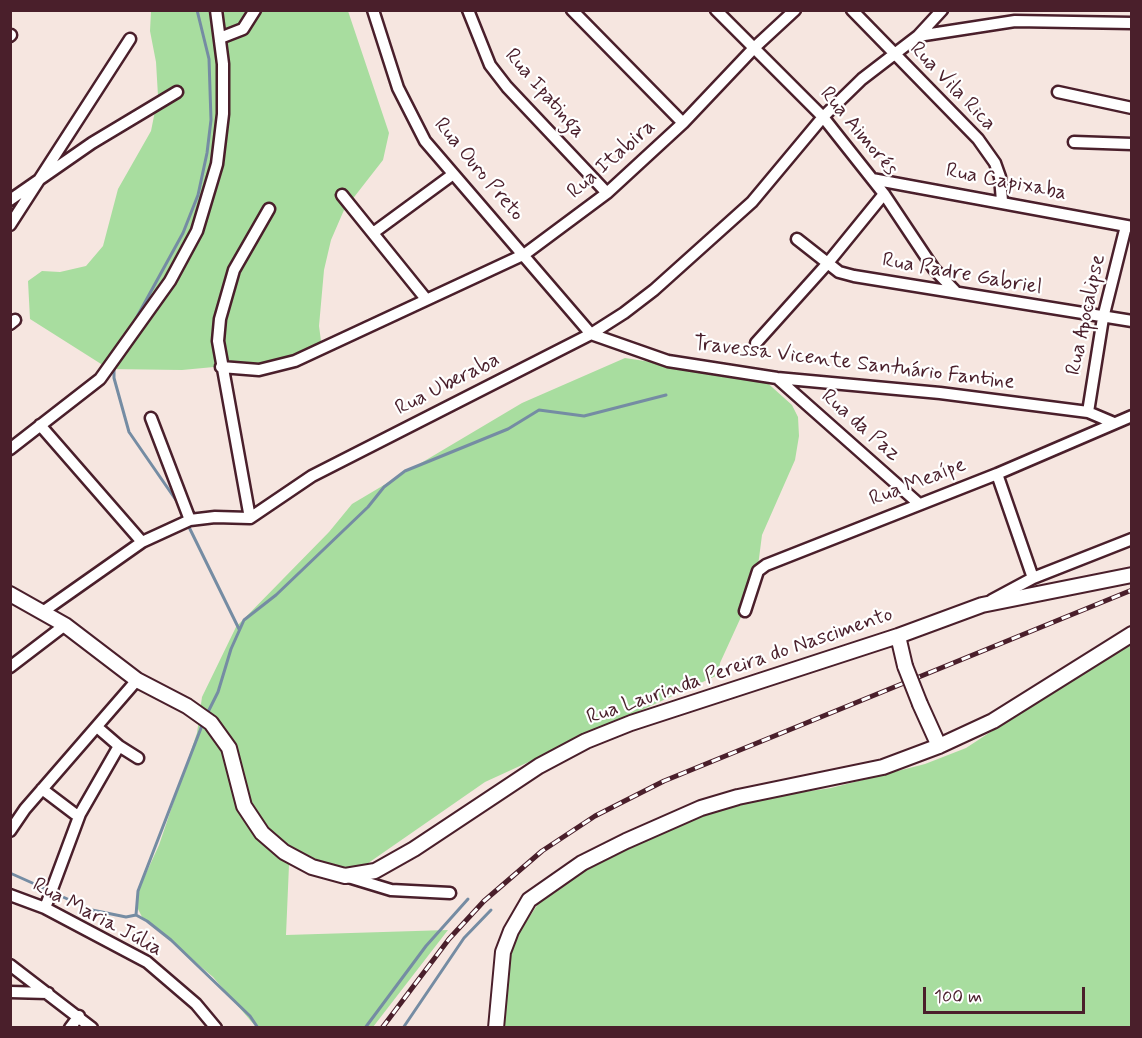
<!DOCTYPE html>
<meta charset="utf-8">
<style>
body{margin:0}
#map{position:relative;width:1142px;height:1038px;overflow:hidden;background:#f6e6e0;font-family:Mynerve,sans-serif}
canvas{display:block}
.frame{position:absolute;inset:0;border:12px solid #4a1f2b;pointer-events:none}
.scale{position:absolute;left:923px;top:987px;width:162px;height:27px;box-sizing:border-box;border:3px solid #4a1f2b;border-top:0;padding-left:8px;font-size:18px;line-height:21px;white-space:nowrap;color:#4a1f2b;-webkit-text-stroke:4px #fff;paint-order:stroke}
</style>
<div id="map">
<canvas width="1142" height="1038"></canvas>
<div class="frame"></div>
<div class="scale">100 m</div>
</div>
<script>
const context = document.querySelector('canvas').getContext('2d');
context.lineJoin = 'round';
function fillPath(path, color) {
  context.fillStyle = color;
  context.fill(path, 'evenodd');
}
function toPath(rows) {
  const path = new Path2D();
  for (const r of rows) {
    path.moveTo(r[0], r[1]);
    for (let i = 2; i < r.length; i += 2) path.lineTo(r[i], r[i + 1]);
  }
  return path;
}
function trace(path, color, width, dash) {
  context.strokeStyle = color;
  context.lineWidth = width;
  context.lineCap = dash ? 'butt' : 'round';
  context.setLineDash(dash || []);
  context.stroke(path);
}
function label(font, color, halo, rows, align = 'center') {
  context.font = font + ' Mynerve,sans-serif';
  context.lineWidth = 4.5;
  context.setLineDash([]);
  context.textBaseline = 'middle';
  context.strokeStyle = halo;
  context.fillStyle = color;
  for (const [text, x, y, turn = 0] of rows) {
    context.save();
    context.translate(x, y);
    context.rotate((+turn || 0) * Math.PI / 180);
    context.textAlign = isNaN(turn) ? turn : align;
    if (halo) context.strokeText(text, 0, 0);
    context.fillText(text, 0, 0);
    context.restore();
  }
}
const green = toPath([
 [151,11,348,11,389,133,383,160,344,210,331,240,324,270,319,326,321,341,316,348,302,354,267,362,182,370,109,369,30,319,28,281,42,271,60,272,86,266,103,246,118,189,151,131,158,96,156,62,150,31],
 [625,358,763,379,792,405,798,417,799,436,795,460,762,535,758,566,746,606,720,663,718,675,485,782,351,875,328,874,289,865,286,935,448,930,373,1027,256,1027,213,977,142,917,138,909,138,891,159,845,197,733,202,697,236,627,329,532,352,504,522,403],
 [1131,640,1131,1027,501,1028,509,948,559,872,578,856,641,830,726,803,831,788,925,764,966,748]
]);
const stream = toPath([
 [133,324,183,233,198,195,207,153,211,120,209,59,197,10],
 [114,365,114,378,129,432,178,503],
 [187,523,239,629],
 [207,714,218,692,231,649,244,620,276,595,368,507,384,487,405,471,508,429,539,410,584,416,666,395],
 [10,873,48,890],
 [54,893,92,910,126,917,136,915,147,921,171,940,250,1016,258,1028],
 [136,915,138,891,203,723],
 [365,1028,426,946,468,899],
 [403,1028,464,938,491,910]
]);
const minor = toPath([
 [373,10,398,88,425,141,591,334,668,361,777,378,940,393,1088,412,1114,423],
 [468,10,490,65,507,87,607,193],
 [572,10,683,123],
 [716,10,823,117,884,194,934,269,955,291],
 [852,10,978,139,995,163,1000,177,1002,201],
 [10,36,11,35],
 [918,36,1015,21,1132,23],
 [220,38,243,29,255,10],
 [1058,92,1132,108],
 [1074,142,1132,144],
 [872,179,1132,227],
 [342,195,426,299],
 [10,200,92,143,177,92],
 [10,225,130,39],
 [373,233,452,175],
 [797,239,839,272,854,276,1132,321],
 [10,324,15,320],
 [756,343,827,264,884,194],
 [221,367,259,370,295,361,525,254,607,193,683,123,755,47,795,10],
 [777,378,918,503],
 [1088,412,1103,318,1126,226],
 [151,418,190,520],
 [40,425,142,542],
 [10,449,100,379,170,281,197,231,217,164,223,114,223,64,216,10],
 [997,474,1033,578],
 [250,518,218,341,220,319,234,270,269,209],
 [992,600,1033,578,1132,539],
 [44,611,142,542,190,520,215,517,250,518,312,476,591,334,624,313,654,290,752,202,823,117,862,79,918,36,942,10],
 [745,611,758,571,766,565,997,474,1132,416],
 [10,667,65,625],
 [97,727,119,746,138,758],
 [42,789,75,814,80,814,119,746],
 [10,831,25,809,137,680],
 [345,876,391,890,450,893],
 [10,895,45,908,147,962,196,1004,216,1028],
 [45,908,80,814],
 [10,965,92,1028],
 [10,992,48,993],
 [70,1028,79,1016]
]);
const tertiary = toPath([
 [10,594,65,625,137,680,187,706,211,723,229,748,244,806,262,833,284,852,312,867,345,876,375,871,414,849,539,766,586,741,631,723,898,636,982,605,1132,575],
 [898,636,905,666],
 [920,704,939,746],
 [496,1028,503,952,511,931,529,900,582,863,626,841,701,808,738,797,883,767,939,746,993,721,1132,634]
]);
const rail = toPath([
 [382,1028,449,939,484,901,542,851,595,816,664,781,1132,590]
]);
const tertiaryBridge = toPath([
 [905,666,920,704]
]);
const streetNames = [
 ["Rua Vila Rica",952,87,46],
 ["Rua Ipatinga",544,94,49],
 ["Rua Aimorés",858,132,50],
 ["Rua Itabira",612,160,-41],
 ["Rua Ouro Preto",478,170,50],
 ["Rua Capixaba",1006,183,11],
 ["Rua Padre Gabriel",962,275,10],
 ["Rua Apocalipse",1087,315,-78],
 ["Travessa Vicente Santuário Fantine",854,364,7],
 ["Rua Uberaba",448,385,-27],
 ["Rua da Paz",860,426,41],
 ["Rua Meaípe",918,483,-21],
 ["Rua Laurinda Pereira do Nascimento",740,667,-19],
 ["Rua Maria Júlia",97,918,28]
];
fillPath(green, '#a8dd9f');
trace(stream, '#758ca3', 3);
trace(minor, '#4a1f2b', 15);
trace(tertiary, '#4a1f2b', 18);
trace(minor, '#fff', 10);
trace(tertiary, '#fff', 14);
trace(rail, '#4a1f2b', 5);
trace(rail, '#fff', 3, [9]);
trace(tertiaryBridge, '#4a1f2b', 18, []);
trace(tertiaryBridge, '#fff', 14);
label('21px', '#4a1f2b', '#fff', streetNames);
</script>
